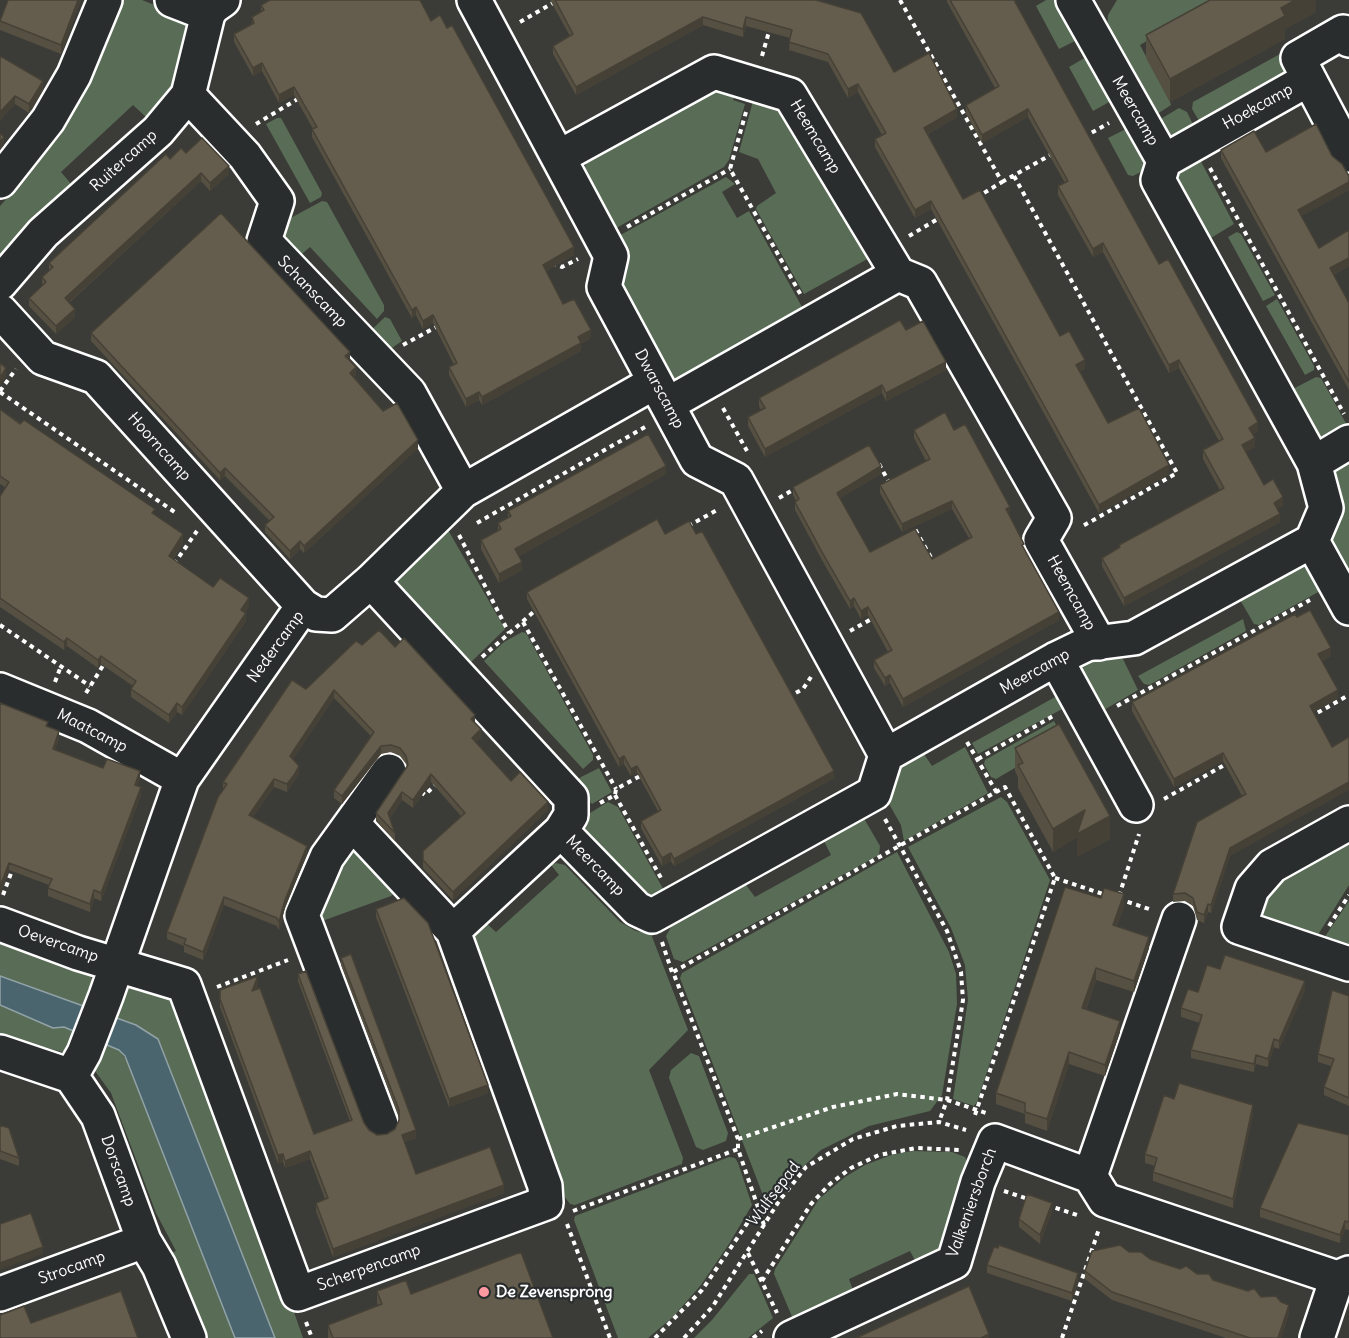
<!DOCTYPE html>
<style>
body{margin:0}
canvas{display:block;background:#3b3b37}
</style>
<canvas width="1349" height="1338"></canvas>
<script>
const context = document.querySelector('canvas').getContext('2d');
context.lineJoin = 'round';
function fillPath(path, color) {
  context.fillStyle = color;
  context.fill(path, 'evenodd');
}
function toPath(rows) {
  const path = new Path2D();
  for (const r of rows) {
    path.moveTo(r[0], r[1]);
    for (let i = 2; i < r.length; i += 2) path.lineTo(r[i], r[i + 1]);
  }
  return path;
}
function trace(path, color, width, dash) {
  context.strokeStyle = color;
  context.lineWidth = width;
  context.lineCap = dash ? 'butt' : 'round';
  context.setLineDash(dash || []);
  context.stroke(path);
}
function label(font, color, halo, rows, align = 'center') {
  context.font = font + ' Delius,sans-serif';
  context.lineWidth = 4.5;
  context.setLineDash([]);
  context.textBaseline = 'middle';
  context.strokeStyle = halo;
  context.fillStyle = color;
  for (const [text, x, y, turn = 0] of rows) {
    context.save();
    context.translate(x, y);
    context.rotate((+turn || 0) * Math.PI / 180);
    context.textAlign = isNaN(turn) ? turn : align;
    if (halo) context.strokeText(text, 0, 0);
    context.fillText(text, 0, 0);
    context.restore();
  }
}
const green = toPath([
 [118,0,142,0,193,21,172,95,148,119,133,105,61,172,72,185,72,190,0,257,0,206,32,171,30,168,48,138,55,142,62,133,105,43,100,38],
 [1046,0,1060,0,1077,40,1059,49,1036,6],
 [1117,0,1218,0,1140,45,1170,102,1171,105,1151,118,1107,37,1108,15],
 [1280,54,1288,70,1288,78,1204,129,1192,109,1193,102],
 [1088,56,1111,101,1093,111,1069,67],
 [724,85,737,89,733,100,745,104,729,160,724,167,611,231,581,175,591,153],
 [755,94,779,101,871,257,804,294,756,209,757,206,776,193,758,159,739,152],
 [1179,108,1187,112,1197,133,1168,141,1154,123],
 [277,118,281,118,322,193,321,197,310,203,266,124],
 [1128,128,1148,159,1146,169,1133,176,1128,175,1108,138],
 [1197,154,1234,224,1206,241,1177,186,1176,175,1180,165],
 [726,177,735,184,722,192,737,218,749,211,807,316,684,384,670,383,619,296,615,238],
 [322,201,327,202,384,305,384,311,377,319,310,247,296,259,280,246,287,220],
 [1237,232,1241,234,1275,295,1263,301,1228,237],
 [1277,299,1314,366,1314,370,1305,375,1266,306],
 [385,317,390,319,402,341,386,352,364,337],
 [1316,377,1321,378,1349,429,1330,439,1314,434,1289,391],
 [1349,452,1349,576,1329,549,1339,492,1335,477,1336,466],
 [444,523,505,629,465,668,394,595,393,572],
 [1304,564,1310,565,1329,586,1259,625,1254,624,1239,598],
 [1243,619,1246,631,1149,685,1144,684,1138,676],
 [522,632,526,633,593,755,593,760,583,769,484,661,504,642],
 [1106,652,1123,659,1138,690,1097,714,1075,663],
 [1057,696,1064,708,978,754,972,743],
 [1054,721,1064,739,996,779,991,777,984,764,985,760],
 [965,747,988,793,904,841,901,825,884,795,899,762,922,751,932,766],
 [599,768,612,792,592,804,573,784,581,777],
 [1001,797,1007,802,1050,880,977,1102,974,1106,953,1099,968,1000,965,965,951,928,908,847],
 [608,802,618,807,667,896,647,898,585,839,583,828,590,813],
 [862,815,880,846,879,855,683,962,674,959,666,936,671,927,667,922,743,881,755,897,831,855,823,839],
 [1349,836,1349,885,1316,938,1258,917,1261,891],
 [358,847,404,884,391,896,314,924,320,901,350,848],
 [897,852,949,952,956,974,957,1004,942,1095,930,1111,869,1126,821,1150,792,1177,769,1211,680,978,682,973],
 [556,863,565,865,620,922,636,931,651,934,688,1030,649,1070,683,1158,682,1164,575,1205,570,1204,564,1196,560,1197,466,942,485,922,496,932,559,875,551,865],
 [1349,901,1349,952,1324,938],
 [0,933,91,975,93,990,85,1007,0,976],
 [134,986,178,994,193,1022,303,1338,275,1338,158,1039,114,1018,123,992],
 [0,1005,53,1028,64,1027,76,1032,66,1053,36,1045,33,1052,0,1040],
 [103,1043,119,1050,130,1065,235,1338,201,1338,169,1254,176,1251,156,1213,111,1093,95,1071],
 [691,1053,699,1056,728,1133,726,1141,703,1150,696,1147,669,1078,671,1070],
 [912,1151,952,1152,965,1157,967,1162,951,1244,918,1266,910,1251,849,1279,855,1296,796,1326,774,1274,775,1269,819,1199,845,1177,865,1165,891,1155],
 [729,1157,735,1158,738,1163,752,1205,729,1244,701,1285,673,1317,648,1338,618,1338,574,1220,575,1216],
 [749,1274,754,1274,773,1318,748,1338,694,1338,712,1320]
]);
const water = toPath([
 [0,976,136,1025,158,1039,275,1338,235,1338,125,1056,119,1050,76,1032,64,1027,53,1028,0,1005,0,976]
]);
const path = toPath([
 [900,0,1002,182,979,196],
 [520,22,558,0],
 [762,56,770,28],
 [746,112,730,169,802,297],
 [256,124,301,97],
 [1084,137,1109,123],
 [1210,168,1344,414],
 [1014,176,1177,473,1081,527],
 [1002,182,1054,153],
 [627,227,730,169],
 [909,236,941,217],
 [552,263,562,267,578,259],
 [403,345,438,326],
 [0,391,16,369],
 [0,392,176,513],
 [723,408,747,451],
 [879,464,890,484],
 [779,498,796,488],
 [911,522,934,563],
 [477,523,645,427],
 [688,526,719,509],
 [459,535,509,633],
 [174,564,197,531],
 [523,622,616,789],
 [0,625,90,686],
 [850,631,875,617],
 [482,657,537,609],
 [55,682,61,666],
 [86,693,104,664],
 [788,697,803,689,811,677],
 [1117,706,1310,600],
 [1310,717,1349,695],
 [967,742,997,793],
 [978,759,1053,716],
 [421,792,425,795,437,783],
 [615,795,661,878],
 [1164,799,1228,763],
 [600,803,615,795,616,789,642,775],
 [885,819,947,931,961,972,963,1000,947,1100,939,1122],
 [1055,878,1106,895],
 [3,895,13,868],
 [1119,896,1139,834],
 [1119,899,1152,910],
 [1329,926,1349,895],
 [662,942,672,972],
 [217,987,288,960],
 [738,1139,833,1107,897,1094,947,1100,986,1113],
 [1004,1191,1028,1199],
 [1047,1205,1080,1216],
 [573,1211,738,1149],
 [567,1224,610,1338],
 [764,1225,738,1149,738,1139,673,972,1005,787,1055,878,974,1118],
 [748,1253,777,1313],
 [762,1281,811,1204,830,1184,851,1168,879,1155,916,1148,960,1150],
 [306,1322,312,1338],
 [655,1338,702,1290,759,1206],
 [684,1338,713,1306,779,1201,806,1167,853,1139,897,1126,939,1122,966,1130],
 [753,1338,762,1331],
 [1062,1338,1099,1229]
]);
const minor = toPath([
 [172,0,208,14],
 [474,0,611,256,604,287,697,460,736,480,886,755],
 [1309,79,1298,58,1343,32,1349,40],
 [188,95,245,156,277,201,264,241,409,393,463,491],
 [559,157,714,72,790,95,898,274,920,283,1054,518,1041,540,1099,643],
 [1164,161,1309,79,1349,155],
 [0,181,48,120,74,75,105,0],
 [0,283,43,233,158,131,188,95,208,14,213,7,223,0],
 [0,311,43,358,96,377,303,606],
 [668,404,898,274],
 [1314,463,1349,442],
 [1312,541,1349,608],
 [371,581,571,798,571,815,561,831,637,909,652,916,874,793,886,755,1056,659,1087,644,1134,638,1312,541,1326,508,1314,463,1158,180,1164,161,1073,0],
 [1056,659,1136,805],
 [0,690,88,726,182,779],
 [352,823,453,931,561,831],
 [1349,823,1272,866,1252,889,1239,927,1349,964],
 [0,924,78,953,184,985,298,1294,546,1203,545,1186,453,931],
 [0,1052,71,1076,98,1116,144,1241,159,1266,189,1338],
 [71,1076,84,1053,106,996,182,779,303,606,316,614,332,615,371,581,463,491,655,382],
 [381,1124,302,915,327,857,389,771],
 [1090,1176,1179,919],
 [0,1294,144,1241],
 [791,1338,954,1262,978,1182,995,1141,1090,1176,1105,1200,1337,1278,1349,1273],
 [1317,1338,1337,1278]
]);
const wall = toPath([
 [8,0,81,0,61,54,0,30,0,21],
 [550,0,816,0,894,72,957,117,928,134,963,199,1060,336,1085,369,1080,371,1108,423,1169,474,1099,513,931,209,915,218,875,147,875,139,882,135,858,92,848,98,828,62,789,50,790,38,746,26,743,37,703,25,576,95,553,54,553,46,570,36],
 [947,0,1014,0,1159,264,1258,431,1253,434,1255,447,1245,452,1264,485,1283,505,1277,509,1280,522,1124,606,1102,566,1102,558,1119,548,1119,545,1220,490,1203,459,1203,450,1219,441,1179,368,1169,373,1103,252,1093,257,1058,195,1058,186,1065,183,1028,117,982,143,966,114,966,105,995,88,947,2],
 [1316,0,1316,12,1285,29,1285,39,1170,102,1146,58,1146,35],
 [261,5,431,21,574,255,546,271,563,304,591,338,581,344,581,351,482,405,479,400,466,407,449,375,449,367,454,365,433,323,423,329,416,315,412,318,312,137,312,129,313,129,294,95,279,103,262,71,253,76,234,42,234,34,252,24,252,17,261,11],
 [0,56,43,90,29,113,15,104,0,120],
 [1221,150,1266,152,1349,190,1301,216,1319,248,1349,266,1333,275,1349,303,1349,390,1221,158],
 [186,153,229,174,210,191,201,181,69,303,75,317,56,334,29,306,29,298,42,286,42,277,49,271,49,263,170,159],
 [906,330,946,370,886,401,882,393,765,457,748,426,748,417,761,410,759,406,759,398],
 [91,333,350,360,356,375,353,377,383,411,418,448,304,553,300,549,290,559,265,532,265,525,270,521,225,476,220,480,91,341],
 [0,409,155,515,183,543,173,559,213,587,249,606,245,612,246,621,182,715,177,712,169,723,131,697,131,689,133,686,101,664,98,668,67,646,64,650,0,607,0,496,5,487,0,484],
 [914,430,954,430,1010,515,1009,515,1024,549,1059,620,903,707,890,683,885,686,874,668,874,660,888,652,868,615,861,619,854,606,850,609,822,560,795,510,795,502,796,501,793,495,793,487,881,474,840,498,870,552,932,559,969,538,952,509,902,532,880,493,880,485,926,461,914,438],
 [666,474,519,556,522,570,499,583,481,549,481,540,498,531,498,523,508,518,508,511],
 [665,534,834,778,674,866,671,861,662,866,641,828,641,821,658,811,637,773,631,776,624,764,619,767,527,599,527,592],
 [1297,617,1331,656,1322,661,1338,698,1313,712,1230,856,1211,913,1208,912,1204,923,1197,920,1193,906,1185,901,1173,902,1173,894,1242,796,1223,761,1174,787,1132,711,1132,702],
 [362,645,395,647,475,723,481,737,475,742,511,781,548,810,453,900,423,868,423,851,461,816,431,782,413,808,402,800,390,818,395,833,395,841,376,821,376,813,407,767,406,764,400,756,391,752,381,754,342,804,334,798,334,790,371,736,334,698,293,759,299,774,287,792,274,787,253,817,307,854,285,908,279,930,277,926,224,905,203,960,184,952,184,946,167,939,167,932,223,790,223,782,306,689],
 [48,727,59,739,55,750,103,768,140,779,137,786,141,795,101,901,94,898,90,912,48,896,48,888,49,885,9,870,0,895],
 [1015,748,1110,839,1077,857,1077,837,1053,852,1018,788,1018,777,1015,771],
 [1124,906,1117,926,1149,948,1134,992,1096,980,1086,1010,1120,1032,1105,1076,1069,1064,1047,1131,1025,1123,1025,1114,996,1104,996,1093],
 [376,909,488,1093,449,1107,376,917],
 [341,958,416,1138,404,1142,416,1174,504,1193,333,1257,316,1211,316,1203,325,1199,310,1159,285,1168,283,1162,278,1163,220,1007,220,990,258,984,256,989,314,1134,350,1121,298,981,298,974,364,1123,369,1130,377,1135,387,1134,395,1129,399,1121,399,1117,341,965],
 [1220,969,1305,990,1279,1049,1274,1047,1268,1067,1256,1064,1254,1072,1191,1058,1191,1050,1200,1023,1181,1017,1181,1008],
 [1349,996,1349,1106,1324,1095,1324,1087,1331,1066,1318,1062,1318,1054],
 [1174,1099,1253,1113,1233,1208,1153,1181,1153,1172,1155,1166,1145,1163,1145,1154],
 [0,1125,19,1158,19,1166,0,1159],
 [1349,1135,1349,1230,1345,1229,1340,1243,1260,1217,1260,1208],
 [1052,1211,1040,1244,1019,1227,1019,1219],
 [1129,1252,1213,1280,1261,1297,1289,1313,1281,1338,1226,1338,1112,1300,1085,1279,1085,1271],
 [987,1265,1078,1281,1072,1301,987,1273],
 [377,1291,411,1294,553,1338,328,1338,328,1325,378,1306,377,1303]
]);
const shadedWall = toPath([
 [78,0,81,0,61,54,61,45],
 [1295,0,1316,0,1316,12,1285,29,1285,39,1170,102,1170,79,1281,8],
 [703,17,703,25,576,95,576,87],
 [746,17,746,26,743,37,743,29],
 [262,63,262,71,253,76,253,68],
 [43,81,43,90,29,113,29,104],
 [858,84,858,92,848,98,848,89],
 [294,87,294,95,279,103,279,95],
 [15,96,15,104,0,120,0,112],
 [957,109,957,117,924,136,924,128],
 [1028,109,1028,117,982,143,982,135],
 [4,137,4,145,0,150,0,142],
 [229,166,229,174,210,191,210,183],
 [201,173,201,181,65,306,65,298],
 [1349,182,1349,190,1298,218,1298,210],
 [931,201,931,209,915,218,915,210],
 [1103,243,1103,252,1093,257,1093,249],
 [574,247,574,255,543,273,543,265],
 [1349,258,1349,266,1330,276,1330,268],
 [416,307,416,315,412,318,412,310],
 [75,309,75,317,56,334,56,326],
 [433,315,433,323,423,329,423,321],
 [591,330,591,338,581,344,581,351,482,405,482,397],
 [350,352,350,360,345,364,345,356],
 [1085,360,1085,369,1076,373,1076,365],
 [1179,360,1179,368,1169,373,1169,365],
 [946,362,946,370,886,401,886,393],
 [356,367,356,375,350,380,350,373],
 [6,368,6,376,0,386,0,378],
 [882,385,882,393,765,457,765,449],
 [479,392,479,400,466,407,466,399],
 [1258,422,1258,431,1249,436,1249,428],
 [1255,438,1255,447,1242,454,1242,445],
 [418,440,418,448,304,553,304,546],
 [1169,465,1169,474,1099,513,1099,505],
 [666,466,666,474,515,558,515,549],
 [881,466,881,474,837,500,837,493],
 [225,468,225,476,220,480,220,473],
 [1283,497,1283,505,1274,511,1274,503],
 [952,501,952,509,902,532,902,524],
 [1010,507,1010,515,1006,517,1006,509],
 [1280,514,1280,522,1124,606,1124,598],
 [183,534,183,543,169,564,169,556],
 [300,541,300,549,290,559,290,551],
 [522,562,522,570,499,583,499,574],
 [249,598,249,606,241,618,241,610],
 [854,598,854,606,850,609,850,601],
 [868,607,868,615,861,619,861,611],
 [1059,612,1059,620,903,707,903,699],
 [246,613,246,621,182,715,182,707],
 [67,638,67,646,64,650,64,642],
 [1331,648,1331,656,1318,663,1318,654],
 [101,656,101,664,98,668,98,660],
 [890,675,890,683,885,686,885,678],
 [334,690,334,698,290,764,290,756],
 [1338,690,1338,698,1310,714,1310,706],
 [177,703,177,712,169,723,169,715],
 [475,715,475,723,471,727,471,719],
 [481,729,481,737,472,746,472,738],
 [59,731,59,739,53,757,53,749],
 [381,746,381,754,342,804,342,796],
 [1223,753,1223,761,1174,787,1174,779],
 [624,756,624,764,619,767,619,759],
 [299,766,299,774,287,792,287,784],
 [637,766,637,773,631,776,631,769],
 [140,771,140,779,135,792,135,785],
 [834,771,834,778,674,866,674,859],
 [431,774,431,782,413,808,413,800],
 [274,779,274,787,249,823,249,815],
 [1349,782,1349,790,1230,856,1211,913,1211,905,1230,848],
 [141,787,141,795,101,901,101,893],
 [402,792,402,800,388,821,388,813],
 [548,802,548,810,453,900,453,892],
 [1085,810,1110,816,1110,839,1077,857,1077,837,1053,852,1053,829],
 [307,846,307,854,285,908,279,930,279,922,285,900],
 [671,853,671,861,662,866,662,858],
 [9,863,9,870,0,895,0,887],
 [94,890,94,898,90,912,90,904],
 [1124,894,1124,906,1113,937,1113,925],
 [224,897,224,905,203,960,203,952],
 [1208,904,1208,912,1204,923,1204,915],
 [1149,937,1149,948,1134,992,1134,981],
 [1096,968,1096,980,1082,1020,1082,1008],
 [258,976,258,984,252,998,252,991],
 [1305,981,1305,990,1279,1049,1279,1041],
 [1120,1021,1120,1032,1105,1076,1105,1065],
 [1274,1039,1274,1047,1268,1067,1268,1059],
 [1069,1052,1069,1064,1047,1131,1047,1119],
 [1256,1055,1256,1064,1254,1072,1254,1064],
 [488,1085,488,1093,449,1107,449,1099],
 [1253,1105,1253,1113,1233,1208,1233,1199],
 [416,1130,416,1138,402,1143,402,1135],
 [310,1151,310,1159,285,1168,285,1161],
 [283,1154,283,1162,278,1163,278,1155],
 [504,1185,504,1193,333,1257,333,1249],
 [1052,1203,1052,1211,1040,1244,1040,1235],
 [1345,1221,1345,1229,1340,1243,1340,1235],
 [43,1247,43,1254,0,1270,0,1263],
 [1078,1273,1078,1281,1072,1301,1072,1293],
 [1289,1305,1289,1313,1281,1338,1278,1338],
 [989,1334,989,1338,981,1338]
]);
const building = toPath([
 [8,0,78,0,61,45,0,21,8,0],
 [270,0,420,0,431,21,440,15,447,28,452,25,574,247,543,265,563,304,574,299,591,330,578,337,581,343,482,397,479,392,466,399,449,367,457,363,433,315,423,321,416,307,412,310,312,129,317,127,294,87,279,95,262,63,253,68,234,34,254,23,252,17,264,10,261,5,270,0],
 [555,0,816,0,861,13,894,72,929,53,957,109,924,128,963,199,980,190,1060,336,1069,331,1085,360,1076,365,1108,423,1139,408,1169,465,1099,505,931,201,915,210,875,139,886,133,858,84,848,89,828,54,789,42,792,30,746,17,743,29,703,17,576,87,553,46,573,34,555,0],
 [950,0,1014,0,1159,264,1168,259,1258,422,1249,428,1255,438,1242,445,1264,485,1273,479,1283,497,1274,503,1280,514,1124,598,1102,558,1120,547,1119,545,1224,488,1203,450,1223,439,1179,360,1169,365,1103,243,1093,249,1058,186,1068,181,1028,109,982,135,966,105,999,86,950,0],
 [1210,0,1295,0,1281,8,1285,16,1170,79,1146,35,1210,0],
 [0,56,43,81,29,104,15,96,0,112,0,56],
 [1316,124,1332,156,1342,164,1349,176,1349,182,1298,210,1319,248,1349,230,1349,258,1330,268,1349,303,1349,382,1221,150,1254,131,1266,152,1316,124],
 [0,133,4,137,0,142,0,133],
 [202,138,229,166,210,183,201,173,65,298,75,309,56,326,29,298,46,282,42,277,53,267,49,263,166,154,170,159,181,148,186,153,202,138],
 [221,213,350,352,345,356,356,367,350,373,383,411,397,403,418,440,304,546,300,541,290,551,265,525,274,517,225,468,220,473,91,333,221,213],
 [900,320,906,330,923,321,946,362,886,393,882,385,765,449,748,417,765,408,759,398,900,320],
 [0,363,6,368,0,378,0,363],
 [0,409,20,424,24,420,155,509,152,513,183,534,169,556,213,587,220,578,249,598,241,610,246,613,182,707,177,703,169,715,131,689,136,681,101,656,98,660,67,638,64,642,0,598,0,496,9,482,0,476,0,409],
 [945,412,954,430,965,424,1010,507,1006,509,1024,544,1022,545,1059,612,903,699,890,675,885,678,874,660,892,650,868,607,861,611,854,598,850,601,822,552,795,502,799,499,793,487,869,445,881,466,837,493,847,511,870,552,915,529,932,559,972,537,952,501,902,524,880,485,930,459,914,430,945,412],
 [648,434,666,466,515,549,522,562,499,574,481,540,501,529,498,523,511,516,508,511,648,434],
 [657,519,665,534,689,521,696,534,702,531,834,771,674,859,671,853,662,858,641,821,661,810,637,766,631,769,624,756,619,759,527,592,657,519],
 [1310,610,1331,648,1318,654,1338,690,1310,706,1332,747,1349,737,1349,782,1230,848,1211,905,1208,904,1204,915,1197,912,1193,898,1185,893,1173,894,1197,822,1246,794,1223,753,1174,779,1132,702,1295,614,1297,617,1310,610],
 [379,630,395,647,404,638,475,715,471,719,481,729,472,738,511,781,520,772,548,802,453,892,423,860,423,851,465,813,431,774,413,800,402,792,388,813,395,833,376,813,408,765,406,756,400,748,391,745,381,746,342,796,334,790,374,732,334,690,290,756,299,766,294,775,287,784,274,779,249,815,307,846,285,900,279,922,277,918,224,897,203,952,184,944,186,939,167,932,218,797,227,784,223,782,292,680,306,689,356,641,362,645,379,630],
 [0,703,48,722,46,726,59,731,53,749,103,768,107,759,140,771,135,785,141,787,101,893,94,890,90,904,48,888,52,879,9,863,0,887,0,703],
 [1059,724,1110,816,1077,834,1085,810,1053,829,1018,765,1023,763,1015,748,1059,724],
 [1065,887,1101,898,1104,888,1124,894,1113,925,1149,937,1134,981,1096,968,1082,1008,1120,1021,1105,1065,1069,1052,1047,1119,1025,1112,1025,1103,996,1093,1065,887],
 [404,898,428,923,488,1085,449,1099,376,909,404,898],
 [351,954,416,1130,402,1135,416,1174,490,1147,504,1185,333,1249,316,1203,328,1198,310,1151,285,1161,283,1154,278,1155,220,999,220,990,258,976,252,991,260,988,314,1134,352,1120,298,974,306,971,364,1123,369,1130,377,1135,387,1134,395,1129,399,1120,399,1110,341,958,351,954],
 [1225,955,1305,981,1279,1041,1274,1039,1268,1059,1256,1055,1254,1064,1191,1050,1202,1015,1181,1008,1188,989,1198,992,1207,965,1220,969,1225,955],
 [1332,990,1349,996,1349,1098,1324,1087,1334,1059,1318,1054,1332,990],
 [1179,1083,1253,1105,1233,1199,1153,1172,1157,1158,1145,1154,1164,1095,1174,1099,1179,1083],
 [1298,1123,1349,1135,1349,1222,1345,1221,1340,1235,1260,1208,1298,1123],
 [0,1125,9,1128,19,1158,0,1151,0,1125],
 [1027,1194,1052,1203,1040,1235,1019,1219,1027,1194],
 [31,1213,43,1247,0,1263,0,1224,31,1213],
 [999,1245,1078,1273,1072,1293,987,1265,994,1247,998,1248,999,1245],
 [1120,1245,1129,1252,1141,1252,1150,1259,1180,1269,1186,1266,1197,1274,1209,1274,1213,1280,1248,1291,1254,1288,1261,1297,1276,1296,1281,1302,1289,1305,1278,1338,1250,1338,1112,1292,1085,1271,1092,1251,1120,1245],
 [521,1252,553,1338,333,1338,328,1325,382,1304,377,1291,406,1280,411,1294,521,1252],
 [969,1286,989,1334,981,1338,856,1338,969,1286],
 [121,1291,138,1338,0,1338,0,1315,24,1306,31,1323,121,1291]
]);
const markers = [
 [484,1292,6,"#ff9aa2"]
];
const streetNames = [
 ["Hoekcamp",1258,107,-29],
 ["Meercamp",1135,111,60],
 ["Heemcamp",815,137,59],
 ["Ruitercamp",124,161,-42],
 ["Schanscamp",312,292,46],
 ["Dwarscamp",659,389,62],
 ["Hoorncamp",159,447,48],
 ["Heemcamp",1071,593,61],
 ["Nedercamp",276,647,-54],
 ["Meercamp",1035,672,-29],
 ["Maatcamp",92,731,27],
 ["Meercamp",595,866,46],
 ["Oevercamp",58,944,19],
 ["Dorscamp",118,1171,70],
 ["Wulfsepad",774,1194,-53],
 ["Valkeniersborch",972,1203,-70],
 ["Strocamp",72,1268,-20],
 ["Scherpencamp",369,1268,-20]
];
const poiNames = [
 ["De Zevensprong",496,1292]
];
fillPath(green, '#596c56');
fillPath(water, '#4a656e');
trace(water, '#92a3a8', 1.5);
trace(minor, '#fff', 38);
trace(path, '#fff', 4, [4.5, 4.5]);
trace(minor, '#2a2d2e', 33);
fillPath(wall, '#565042');
fillPath(shadedWall, '#464136');
fillPath(building, '#645d4d');
trace(building, '#464136', 1.5);
for (const [x, y, r, color] of markers) {
  const dot = new Path2D();
  dot.arc(x, y, r, 0, 2 * Math.PI);
  context.fillStyle = color;
  context.fill(dot);
  trace(dot, '#2a2d2e', 2);
}
label('16px', '#fff', '#2a2d2e', streetNames);
label('bold 16px', '#fff', '#2a2d2e', poiNames, 'left');
</script>
